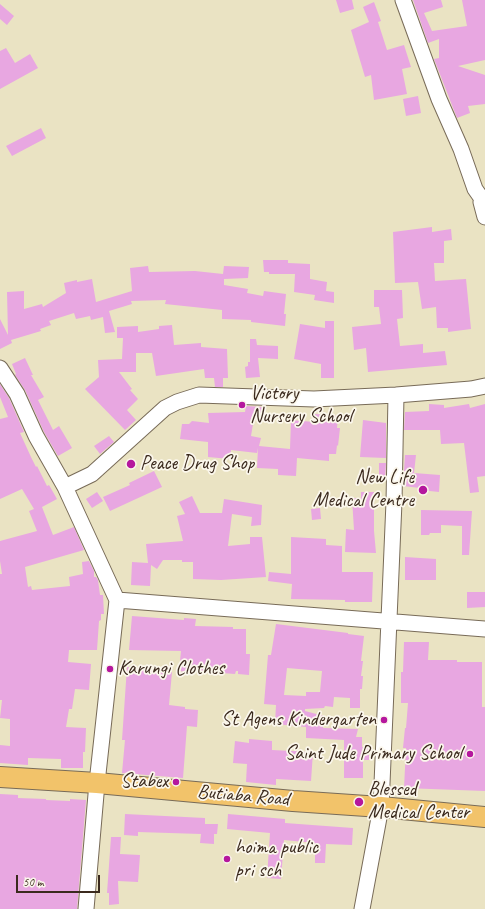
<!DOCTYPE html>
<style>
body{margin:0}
#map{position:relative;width:485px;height:909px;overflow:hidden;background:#eae3c3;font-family:Caveat,sans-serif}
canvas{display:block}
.scale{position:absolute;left:16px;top:875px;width:84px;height:18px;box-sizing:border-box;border:2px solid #3b2a1e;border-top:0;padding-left:5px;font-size:12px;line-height:14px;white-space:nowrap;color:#3b2a1e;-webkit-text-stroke:3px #fbf7ec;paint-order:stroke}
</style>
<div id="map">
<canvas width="485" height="909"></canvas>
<div class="scale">50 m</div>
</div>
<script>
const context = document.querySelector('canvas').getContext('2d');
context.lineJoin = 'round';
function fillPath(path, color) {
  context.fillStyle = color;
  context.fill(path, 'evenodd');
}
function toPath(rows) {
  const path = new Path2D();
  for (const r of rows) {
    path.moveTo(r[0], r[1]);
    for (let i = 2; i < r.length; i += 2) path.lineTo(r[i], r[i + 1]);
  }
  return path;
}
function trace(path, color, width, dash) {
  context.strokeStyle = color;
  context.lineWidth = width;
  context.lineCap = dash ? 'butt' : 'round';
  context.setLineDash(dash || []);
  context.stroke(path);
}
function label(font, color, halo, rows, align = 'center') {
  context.font = font + ' Caveat,sans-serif';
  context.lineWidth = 3.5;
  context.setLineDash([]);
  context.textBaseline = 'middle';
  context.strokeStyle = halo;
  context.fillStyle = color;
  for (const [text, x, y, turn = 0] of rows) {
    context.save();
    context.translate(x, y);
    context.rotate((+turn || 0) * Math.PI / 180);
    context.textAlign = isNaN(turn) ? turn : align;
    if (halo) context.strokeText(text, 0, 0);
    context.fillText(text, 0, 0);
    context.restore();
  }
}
const building = toPath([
 [336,0,352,0,354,9,340,13],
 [413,0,441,0,443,7,424,13,432,31,467,26,462,0,485,0,485,60,458,66,485,75,485,104,468,106,470,113,457,118,434,59,439,58,439,39,428,43],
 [374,2,381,21,378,22,387,50,404,45,411,67,402,69,407,94,374,100,371,75,365,77,351,30,369,22,363,7],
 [0,4,14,16,7,25,0,19],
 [6,48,15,63,30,54,38,68,0,89,0,51],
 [418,96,421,113,406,116,403,99],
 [41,128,46,138,12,156,6,146],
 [432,227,432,232,451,229,452,240,444,241,444,263,434,263,435,281,466,279,471,329,448,332,448,328,437,328,436,307,422,309,418,282,395,283,393,232],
 [263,260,288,260,288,263,310,264,310,279,327,282,326,291,334,292,334,303,314,300,315,295,294,292,295,274,269,274,269,272,264,272],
 [148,266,149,272,195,271,223,274,224,266,249,267,248,278,224,279,224,285,248,289,247,293,263,296,264,291,286,294,284,314,286,314,285,326,251,322,251,320,222,319,222,310,165,304,166,300,131,301,132,304,109,311,115,332,105,333,103,317,91,320,90,316,76,319,74,313,49,321,51,325,40,329,41,331,11,340,12,343,0,349,0,319,8,335,7,292,24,291,24,309,42,304,43,307,66,293,64,283,77,280,77,282,92,279,96,302,132,291,130,268],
 [374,290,402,290,403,318,397,319,400,346,423,344,423,353,445,351,447,365,368,372,366,348,354,350,352,327,381,324,379,307,374,307],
 [325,321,334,321,334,378,321,378,321,364,294,359,300,324,325,328],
 [172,325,174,345,201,343,201,347,227,349,228,378,223,378,223,387,215,387,214,378,205,378,204,369,156,376,152,353,136,353,136,372,119,372,132,389,130,390,138,399,127,410,136,420,125,430,85,389,99,377,98,360,122,359,123,338,117,338,117,327,138,326,138,332,159,329,159,326],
 [250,339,256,339,257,345,278,346,278,359,258,358,260,377,246,378,245,367,248,366,248,362,250,362],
 [25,358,33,375,31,375,44,397,38,400,53,430,59,426,72,448,58,456,44,432,25,390,15,375,16,374,12,364],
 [0,384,9,398,24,432,20,433,31,457,36,467,37,466,47,486,49,485,57,499,42,507,53,535,74,527,84,550,25,567,28,587,31,586,32,590,70,586,69,577,83,574,82,562,89,561,94,571,94,577,96,577,98,580,100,595,103,595,104,614,101,614,101,620,99,621,97,650,69,650,68,662,91,664,89,690,75,689,72,709,69,709,66,727,86,728,85,752,83,752,83,768,61,768,61,759,28,758,28,765,0,763,0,745,10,746,10,719,0,718,2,700,0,700,0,574,2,574,0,561,0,541,37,531,29,511,34,509,22,489,0,499,0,419,8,417,0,397],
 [429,404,444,405,444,408,469,404,470,408,485,404,485,476,477,477,479,492,470,493,464,443,441,444,440,430,404,430,405,412,429,411],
 [246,406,263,407,262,419,254,418,251,436,261,438,259,446,290,449,291,420,314,422,315,414,338,416,337,428,340,428,338,446,337,445,336,454,329,454,329,461,297,458,296,476,278,475,278,469,257,468,258,448,257,453,231,450,230,459,208,457,208,442,180,439,182,424,189,424,192,421,209,423,208,413,245,412],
 [363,420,386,423,386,458,360,457],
 [109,436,114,442,100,454,94,446],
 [405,455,416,455,414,473,440,475,439,492,420,490,420,488,403,486],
 [379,463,386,463,385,479,379,479],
 [154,471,162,487,110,511,103,497,130,485,129,483],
 [97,492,103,501,92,508,86,499],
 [361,492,374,492,374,531,376,553,345,552,346,529,354,530,352,498,361,498],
 [192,496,200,513,222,513,224,499,262,505,261,525,251,526,252,517,232,514,228,546,250,544,250,537,262,537,266,577,221,580,193,579,193,562,182,562,182,560,163,560,157,569,151,565,150,586,131,585,132,562,148,563,146,544,183,541,177,516,185,514,179,502],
 [320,508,321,519,312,520,311,509],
 [421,510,472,511,469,555,462,555,462,526,441,525,441,533,430,533,429,535,421,535],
 [291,537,326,539,326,545,342,546,342,572,373,572,372,602,345,602,345,600,291,599,292,584,268,581,269,572,291,574],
 [405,557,436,559,436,580,405,580],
 [467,592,485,592,485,607,467,608],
 [132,616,184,620,184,618,196,619,195,626,233,627,233,629,246,629,246,654,250,654,249,675,238,674,238,671,236,671,235,674,194,671,194,673,179,671,181,651,129,650],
 [276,624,348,633,348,634,364,636,361,661,363,661,361,676,363,676,362,689,360,689,360,708,350,708,350,698,334,697,333,707,325,706,324,708,305,709,305,711,324,716,323,728,358,729,356,737,362,737,362,747,369,747,369,760,363,760,363,778,344,778,344,740,306,738,306,727,275,724,276,705,264,704,268,655,271,655],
 [287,668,322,671,320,692,306,692,306,696,284,695],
 [404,642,429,642,428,660,457,660,457,662,482,662,482,707,485,707,485,791,404,788,406,748,403,748,405,728,406,728,408,703,401,703,401,672,403,672],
 [127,667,144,669,143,670,172,672,169,705,185,707,185,709,198,710,197,727,187,726,183,778,122,773,125,740,122,740],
 [249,739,272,741,272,750,313,752,311,781,276,779,276,785,246,782,247,764,233,763,235,741,249,743],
 [0,794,18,795,18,798,46,799,46,800,70,801,70,799,86,800,77,909,0,909],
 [125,814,205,818,205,824,218,824,217,834,214,834,214,844,200,843,201,834,138,832,138,836,124,835],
 [228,814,285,819,285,823,353,828,352,845,326,844,325,863,315,863,315,843,284,840,281,879,267,878,270,833,227,829],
 [111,837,121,837,120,854,140,855,138,882,118,881,119,904,109,905,109,893,107,893]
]);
const minor = toPath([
 [403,0,439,99,461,149,475,189,482,199,481,202,485,217],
 [0,368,17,394,36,436,65,487,117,600,97,783,86,909],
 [65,487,92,474,165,408,177,402,199,395,314,399,396,395,471,389,485,386],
 [117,600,485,629],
 [362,909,381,807,394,502,396,395]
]);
const major = toPath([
 [0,777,97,783,293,801,381,807,485,817]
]);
const markers = [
 [242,405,4,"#b5179e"],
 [131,464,5,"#b5179e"],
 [423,490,5,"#b5179e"],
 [110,669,4,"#b5179e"],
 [384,720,4,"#b5179e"],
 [470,754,4,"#b5179e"],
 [176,782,4,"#b5179e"],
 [359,802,5,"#b5179e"],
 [227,859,4,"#b5179e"]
];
const poiNames = [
 ["Victory",250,394],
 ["Nursery School",250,417],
 ["Peace Drug Shop",140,464],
 ["New Life",414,478,"right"],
 ["Medical Centre",414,501,"right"],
 ["Karungi Clothes",118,669],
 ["St Agens Kindergarten",376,720,"right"],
 ["Saint Jude Primary School",462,754,"right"],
 ["Stabex",168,782,"right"],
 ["Blessed",368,790],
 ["Medical Center",368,813],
 ["hoima public",235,848],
 ["pri sch",235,871]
];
const streetNames = [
 ["Butiaba Road",243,796,5]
];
fillPath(building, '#e8a7e1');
trace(minor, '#786b58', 17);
trace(major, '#786b58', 22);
trace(minor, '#fff', 15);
trace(major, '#f2c36a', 20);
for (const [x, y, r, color] of markers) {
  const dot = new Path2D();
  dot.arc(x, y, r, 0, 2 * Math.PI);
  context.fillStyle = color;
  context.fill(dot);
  trace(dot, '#fbf7ec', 1.5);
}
label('20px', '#3b2a1e', '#fbf7ec', poiNames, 'left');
label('20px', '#3b2a1e', '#fbf7ec', streetNames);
</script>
